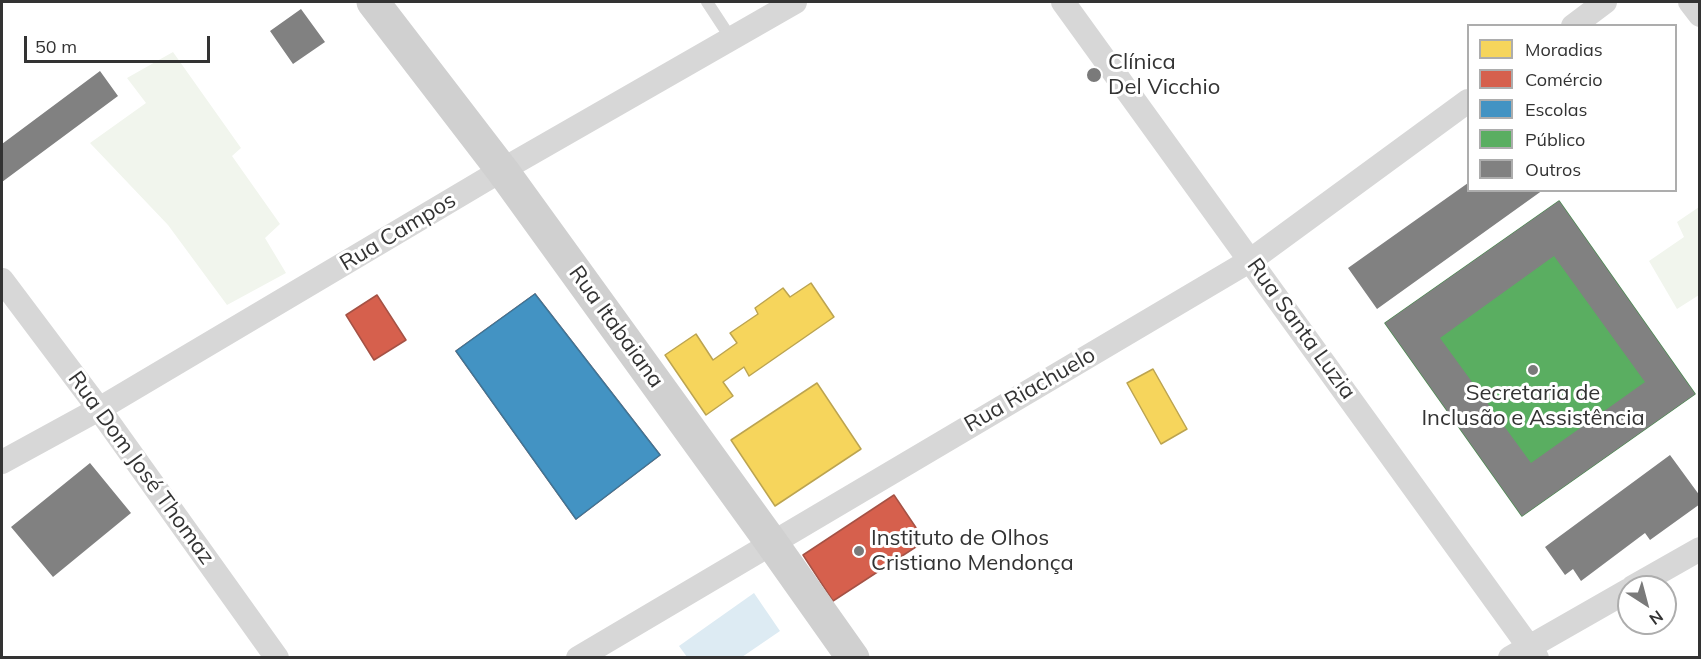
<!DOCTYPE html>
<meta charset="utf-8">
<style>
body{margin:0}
#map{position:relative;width:1701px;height:659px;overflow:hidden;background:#fff;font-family:Mulish,sans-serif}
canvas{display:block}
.frame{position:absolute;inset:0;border:3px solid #333;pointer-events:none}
.legend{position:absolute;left:1467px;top:24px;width:210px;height:168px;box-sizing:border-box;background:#fff;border:2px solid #adadad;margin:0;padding:8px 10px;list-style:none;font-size:18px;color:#333}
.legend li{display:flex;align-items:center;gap:12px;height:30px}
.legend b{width:30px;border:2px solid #adadad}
.north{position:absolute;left:1617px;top:575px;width:60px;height:60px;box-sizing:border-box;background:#fff;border:2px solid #adadad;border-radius:50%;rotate:144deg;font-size:16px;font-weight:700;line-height:24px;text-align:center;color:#333}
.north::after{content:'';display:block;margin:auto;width:21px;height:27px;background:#7a7a7a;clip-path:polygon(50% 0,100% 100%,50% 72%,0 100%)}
.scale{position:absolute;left:24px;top:36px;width:186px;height:27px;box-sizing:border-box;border:3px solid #333;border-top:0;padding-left:8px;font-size:18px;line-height:21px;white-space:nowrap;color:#333;-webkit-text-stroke:4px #fff;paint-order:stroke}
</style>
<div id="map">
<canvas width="1701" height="659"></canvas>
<div class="frame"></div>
<ul class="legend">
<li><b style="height:16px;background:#f6d55c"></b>Moradias</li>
<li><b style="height:16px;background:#d6604d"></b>Comércio</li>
<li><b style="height:16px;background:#4393c3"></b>Escolas</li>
<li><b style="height:16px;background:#5aae61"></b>Público</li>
<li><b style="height:16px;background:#818181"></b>Outros</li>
</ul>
<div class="north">N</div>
<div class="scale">50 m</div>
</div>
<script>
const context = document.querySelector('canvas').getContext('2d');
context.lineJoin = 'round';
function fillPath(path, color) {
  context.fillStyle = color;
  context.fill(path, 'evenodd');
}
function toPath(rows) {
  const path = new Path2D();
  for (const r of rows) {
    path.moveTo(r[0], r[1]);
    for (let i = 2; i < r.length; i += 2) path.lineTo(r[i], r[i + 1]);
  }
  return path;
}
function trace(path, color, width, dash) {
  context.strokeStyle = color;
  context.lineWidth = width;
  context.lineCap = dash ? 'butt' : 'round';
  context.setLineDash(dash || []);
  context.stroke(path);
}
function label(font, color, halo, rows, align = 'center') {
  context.font = font + ' Mulish,sans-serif';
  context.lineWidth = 6;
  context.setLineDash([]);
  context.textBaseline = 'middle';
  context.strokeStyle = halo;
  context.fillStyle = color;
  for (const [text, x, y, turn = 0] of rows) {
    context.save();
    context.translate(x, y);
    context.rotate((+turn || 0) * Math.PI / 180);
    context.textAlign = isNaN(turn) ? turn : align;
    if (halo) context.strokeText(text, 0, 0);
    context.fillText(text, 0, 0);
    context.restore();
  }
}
const green = toPath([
 [173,52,241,148,232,156,280,224,265,238,286,273,227,305,168,225,90,143,146,103,127,78],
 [1699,207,1699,295,1677,309,1649,261,1684,237,1677,222]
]);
const water = toPath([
 [754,593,780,631,742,657,687,657,679,646]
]);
const homes = toPath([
 [811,283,834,317,749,376,744,367,723,382,733,396,706,415,665,355,696,334,713,360,737,343,730,333,758,314,755,308,783,288,790,297,811,283],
 [1153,369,1187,429,1161,444,1127,383,1153,369],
 [817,383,861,449,775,506,731,440,817,383]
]);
const shops = toPath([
 [535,294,660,455,576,519,456,351,535,294],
 [377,295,406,340,374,360,346,315,377,295],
 [894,495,925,541,833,601,803,555,894,495]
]);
const schools = toPath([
 [535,294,660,455,576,519,456,351,535,294]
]);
const public = toPath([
 [1559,201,1695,394,1522,516,1385,323,1559,201]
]);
const building = toPath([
 [301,9,325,42,293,64,270,31],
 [100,71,118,96,2,182,2,144],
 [1468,183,1468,190,1543,190,1377,309,1348,268],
 [1559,201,1695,394,1522,516,1385,323],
 [1554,256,1645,382,1531,463,1440,338],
 [1670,455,1700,496,1700,504,1650,540,1645,533,1581,581,1573,569,1565,575,1545,547],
 [90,463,131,513,53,577,11,527]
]);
const lane = toPath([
 [707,2,730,37]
]);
const street = toPath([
 [1063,2,1537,658],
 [1690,2,1700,15],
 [1573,26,1605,2],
 [2,280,99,409,277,658],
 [2,462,99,409,502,170,795,2],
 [1633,587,1700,549],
 [578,658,1251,260,1468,101],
 [1510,658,1629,590]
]);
const secondary = toPath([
 [373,2,502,170,771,542,853,658]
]);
const markers = [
 [1094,75,8,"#7a7a7a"],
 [1533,370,6,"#7a7a7a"],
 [859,551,6,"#7a7a7a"]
];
const poiNames = [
 ["Clínica",1108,62],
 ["Del Vicchio",1108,87],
 ["Secretaria de",1533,393,"center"],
 ["Inclusão e Assistência",1533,418,"center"],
 ["Instituto de Olhos",871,538],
 ["Cristiano Mendonça",871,563]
];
const streetNames = [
 ["Rua Campos",398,232,-31],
 ["Rua Itabaiana",616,327,54],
 ["Rua Santa Luzia",1301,329,54],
 ["Rua Riachuelo",1030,390,-30],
 ["Rua Dom José Thomaz",141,468,54]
];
fillPath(green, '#f1f5ed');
fillPath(water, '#ddebf3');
fillPath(homes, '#f6d55c');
trace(homes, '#bca450', 1.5);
fillPath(shops, '#d6604d');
trace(shops, '#a55245', 1.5);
fillPath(schools, '#4393c3');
trace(schools, '#3e7698', 1.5);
fillPath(public, '#5aae61');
trace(public, '#4e8953', 1.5);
fillPath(building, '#818181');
trace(lane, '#d7d7d7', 12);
trace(street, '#d7d7d7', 24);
trace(secondary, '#d0d0d0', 33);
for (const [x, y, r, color] of markers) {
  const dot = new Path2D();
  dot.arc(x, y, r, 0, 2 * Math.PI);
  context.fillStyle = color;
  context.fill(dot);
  trace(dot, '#fff', 2);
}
label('22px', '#333', '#fff', poiNames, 'left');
label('22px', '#333', '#fff', streetNames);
</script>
